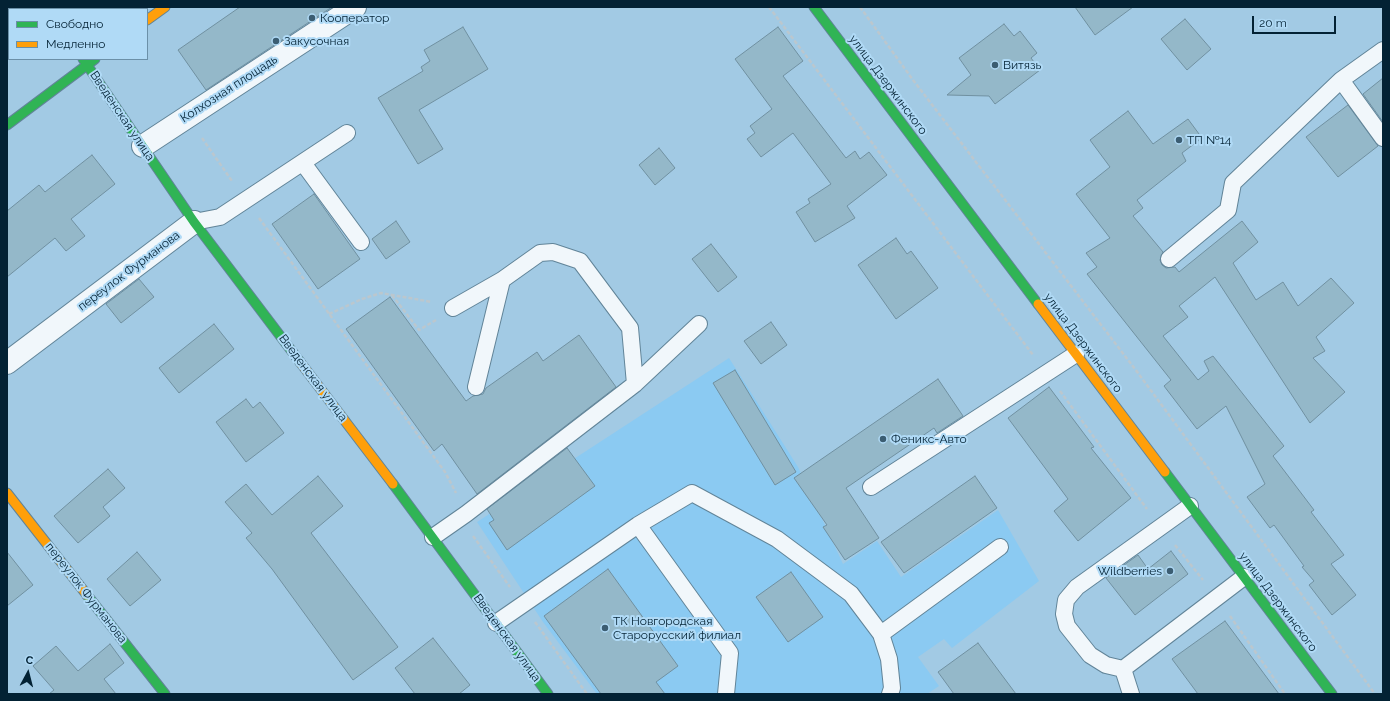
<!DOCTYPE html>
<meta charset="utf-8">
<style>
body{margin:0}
#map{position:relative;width:1390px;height:701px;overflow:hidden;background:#a2cae4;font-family:Raleway,sans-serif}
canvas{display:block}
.frame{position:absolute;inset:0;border:8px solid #032234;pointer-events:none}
.legend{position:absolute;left:8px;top:8px;width:140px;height:52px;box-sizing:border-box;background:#b0daf6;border:1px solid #6b90a8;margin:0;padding:5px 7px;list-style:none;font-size:12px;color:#032234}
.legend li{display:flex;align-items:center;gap:8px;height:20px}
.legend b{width:20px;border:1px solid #6b90a8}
.north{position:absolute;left:8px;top:653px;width:40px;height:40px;-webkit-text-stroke:3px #b0daf6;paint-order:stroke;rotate:7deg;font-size:11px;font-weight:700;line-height:16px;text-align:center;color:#032234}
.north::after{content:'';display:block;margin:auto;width:14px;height:18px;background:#032234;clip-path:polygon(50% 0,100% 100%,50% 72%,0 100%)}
.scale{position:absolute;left:1252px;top:16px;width:84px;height:18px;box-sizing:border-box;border:2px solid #032234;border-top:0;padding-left:5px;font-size:12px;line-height:14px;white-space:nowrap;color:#032234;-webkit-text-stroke:3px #b0daf6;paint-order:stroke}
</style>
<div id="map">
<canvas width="1390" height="701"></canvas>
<div class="frame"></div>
<ul class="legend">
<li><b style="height:5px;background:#30b455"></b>Свободно</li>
<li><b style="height:5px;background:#ff9f0a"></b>Медленно</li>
</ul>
<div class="north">С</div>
<div class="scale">20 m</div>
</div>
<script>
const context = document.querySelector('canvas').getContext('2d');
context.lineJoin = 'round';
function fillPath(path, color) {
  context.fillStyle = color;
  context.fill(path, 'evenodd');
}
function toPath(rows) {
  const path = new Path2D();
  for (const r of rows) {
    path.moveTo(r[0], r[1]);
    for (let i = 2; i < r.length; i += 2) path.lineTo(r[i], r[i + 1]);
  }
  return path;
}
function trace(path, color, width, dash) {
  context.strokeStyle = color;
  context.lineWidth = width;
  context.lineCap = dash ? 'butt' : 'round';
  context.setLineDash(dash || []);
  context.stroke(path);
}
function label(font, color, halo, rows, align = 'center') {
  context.font = font + ' Raleway,sans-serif';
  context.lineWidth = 4;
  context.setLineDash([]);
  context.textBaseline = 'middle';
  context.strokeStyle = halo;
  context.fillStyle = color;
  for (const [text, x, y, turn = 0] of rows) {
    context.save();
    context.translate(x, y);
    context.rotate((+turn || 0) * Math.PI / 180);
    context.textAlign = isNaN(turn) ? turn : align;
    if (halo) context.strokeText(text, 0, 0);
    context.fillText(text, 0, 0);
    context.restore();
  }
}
const built = toPath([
 [729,358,798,467,843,564,877,541,901,577,998,510,1039,581,952,648,944,639,918,657,939,686,927,694,597,694,543,622,477,522]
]);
const building = toPath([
 [240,7,332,7,206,90,178,50,240,7],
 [1075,7,1133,7,1095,35,1075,7],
 [1185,19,1211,49,1187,70,1161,39,1185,19],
 [1004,24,1014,36,1020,31,1037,53,1031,58,1040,70,995,104,989,96,947,95,971,75,959,58,1004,24],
 [463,27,488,69,419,110,443,149,418,164,378,98,423,71,421,67,430,61,424,50,463,27],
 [778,27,803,61,783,76,846,158,855,151,860,159,869,152,887,175,847,206,855,218,815,242,796,212,810,203,808,199,831,184,793,133,761,157,747,139,755,133,750,126,772,109,735,59,778,27],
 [1383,78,1383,122,1363,94,1383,78],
 [1348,105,1378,146,1338,177,1306,137,1348,105],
 [1128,111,1153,144,1188,119,1202,138,1182,153,1186,161,1137,200,1143,208,1133,216,1163,252,1160,260,1162,265,1166,268,1175,267,1179,272,1242,221,1258,242,1233,263,1256,300,1283,282,1298,306,1331,278,1354,303,1316,337,1325,351,1313,358,1345,392,1310,423,1215,277,1179,306,1188,317,1163,336,1198,380,1209,371,1204,361,1213,356,1284,446,1273,456,1314,510,1311,512,1344,555,1331,564,1356,595,1332,615,1309,585,1314,581,1302,567,1304,566,1274,525,1270,528,1247,497,1265,484,1226,406,1197,429,1164,386,1171,380,1087,274,1097,267,1086,253,1110,238,1076,194,1110,167,1090,140,1128,111],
 [659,148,675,168,655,185,639,165,659,148],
 [92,155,115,184,71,219,85,236,66,251,55,238,7,277,7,211,39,185,45,192,92,155],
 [314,194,360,259,318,289,272,224,314,194],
 [396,221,410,242,386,259,372,239,396,221],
 [896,238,907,254,911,251,938,288,896,319,858,265,896,238],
 [711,244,737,277,718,292,692,259,711,244],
 [139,279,154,297,121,323,106,304,139,279],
 [390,297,466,401,473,396,483,394,486,388,537,352,543,361,579,335,616,387,477,494,442,444,434,451,346,329,390,297],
 [771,322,787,345,761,364,744,341,771,322],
 [214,324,234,349,179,393,159,368,214,324],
 [735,370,796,472,775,485,713,383,735,370],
 [938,379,963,416,937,433,934,428,846,488,879,538,845,560,823,527,827,525,794,478,938,379],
 [1049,387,1094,447,1091,448,1131,498,1078,541,1054,511,1068,499,1008,418,1049,387],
 [246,399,253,408,260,402,284,433,246,462,216,422,246,399],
 [567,448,595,486,507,550,489,523,494,520,487,509,567,448],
 [108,469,125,488,103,507,110,516,78,543,54,516,108,469],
 [318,476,343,506,311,533,398,647,353,680,272,569,246,538,252,533,225,502,246,484,272,515,318,476],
 [975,476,997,508,904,573,881,542,975,476],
 [1171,551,1188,574,1135,615,1106,578,1138,555,1148,569,1171,551],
 [7,552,33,585,7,606,7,552],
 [137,552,161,580,130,606,107,579,137,552],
 [608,569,678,666,656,682,665,694,601,694,544,616,608,569],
 [791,572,823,617,788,642,756,597,791,572],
 [1225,621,1279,694,1198,694,1172,659,1225,621],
 [433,638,470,685,459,694,415,694,395,668,433,638],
 [978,643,1016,694,954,694,938,672,978,643],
 [110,644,124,663,104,679,116,694,49,694,54,690,33,666,56,646,78,671,110,644]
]);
const path = toPath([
 [769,7,1033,355],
 [860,7,913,80,1138,373,1375,694],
 [202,138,232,181],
 [259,218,445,472,456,493],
 [392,295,419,330,436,320],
 [329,314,362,299,381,293,432,302],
 [1060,391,1147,509],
 [473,536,510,587],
 [1175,545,1203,580],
 [1230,616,1285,694],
 [535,622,587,694]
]);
const lane = toPath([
 [1341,80,1383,50],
 [303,163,361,242],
 [194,222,220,217,347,133],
 [1169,259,1228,210,1233,183,1341,80,1383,138],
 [453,308,502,280,540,253,553,252,580,261,630,328,635,384],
 [476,387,502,280],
 [871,487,1076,354],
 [638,525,692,493,777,539,851,594,881,634,889,659,892,688,890,694],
 [433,537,466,514,635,384,699,324],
 [496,623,638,525,730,653,726,694],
 [881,634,1000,547],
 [1123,669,1244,577],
 [1131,694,1123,669,1106,665,1090,655,1067,626,1064,614,1066,600,1077,587,1190,506]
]);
const street = toPath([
 [44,7,45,9],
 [143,146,355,7],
 [7,363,194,222]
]);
const fast = toPath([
 [814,7,1038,304],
 [83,59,194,222,300,362],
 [7,125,95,59],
 [1165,472,1332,694],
 [393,484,548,694],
 [87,595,165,694]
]);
const slow = toPath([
 [147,20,165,7],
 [1038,304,1165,472],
 [300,362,393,484],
 [7,493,87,595]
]);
const markers = [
 [312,18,4,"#3b5d72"],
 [276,41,4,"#3b5d72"],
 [995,65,4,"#3b5d72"],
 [1179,140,4,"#3b5d72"],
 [883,439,4,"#3b5d72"],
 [1170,571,4,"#3b5d72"],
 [605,628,4,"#3b5d72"]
];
const poiNames = [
 ["Кооператор",320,18],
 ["Закусочная",284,41],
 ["Витязь",1003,65],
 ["ТП №14",1187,140],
 ["Феникс-Авто",891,439],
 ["Wildberries",1162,571,"right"],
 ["ТК Новгородская",613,621],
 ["Старорусский филиал",613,635]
];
const streetNames = [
 ["улица Дзержинского",888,85,53],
 ["Колхозная площадь",229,89,-33],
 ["Введенская улица",122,116,56],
 ["переулок Фурманова",129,271,-37],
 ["улица Дзержинского",1083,343,53],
 ["Введенская улица",313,378,53],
 ["переулок Фурманова",86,593,52],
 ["улица Дзержинского",1278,602,53],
 ["Введенская улица",507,638,54]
];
fillPath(built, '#8bcaf2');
fillPath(building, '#94b8c9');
trace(building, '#7090a0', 1);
trace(lane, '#618498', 18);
trace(street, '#618498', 24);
trace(fast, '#618498', 11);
trace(slow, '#618498', 11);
trace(path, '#bbc7ce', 2.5, [4, 2]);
trace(lane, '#f1f7fb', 16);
trace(street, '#f1f7fb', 22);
trace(fast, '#30b455', 9);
trace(slow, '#ff9f0a', 9);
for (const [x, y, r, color] of markers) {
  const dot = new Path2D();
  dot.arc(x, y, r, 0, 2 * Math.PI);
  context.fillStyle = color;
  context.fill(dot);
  trace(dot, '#b0daf6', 1.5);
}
label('12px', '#032234', '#b0daf6', poiNames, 'left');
label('12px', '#032234', '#b0daf6', streetNames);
</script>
